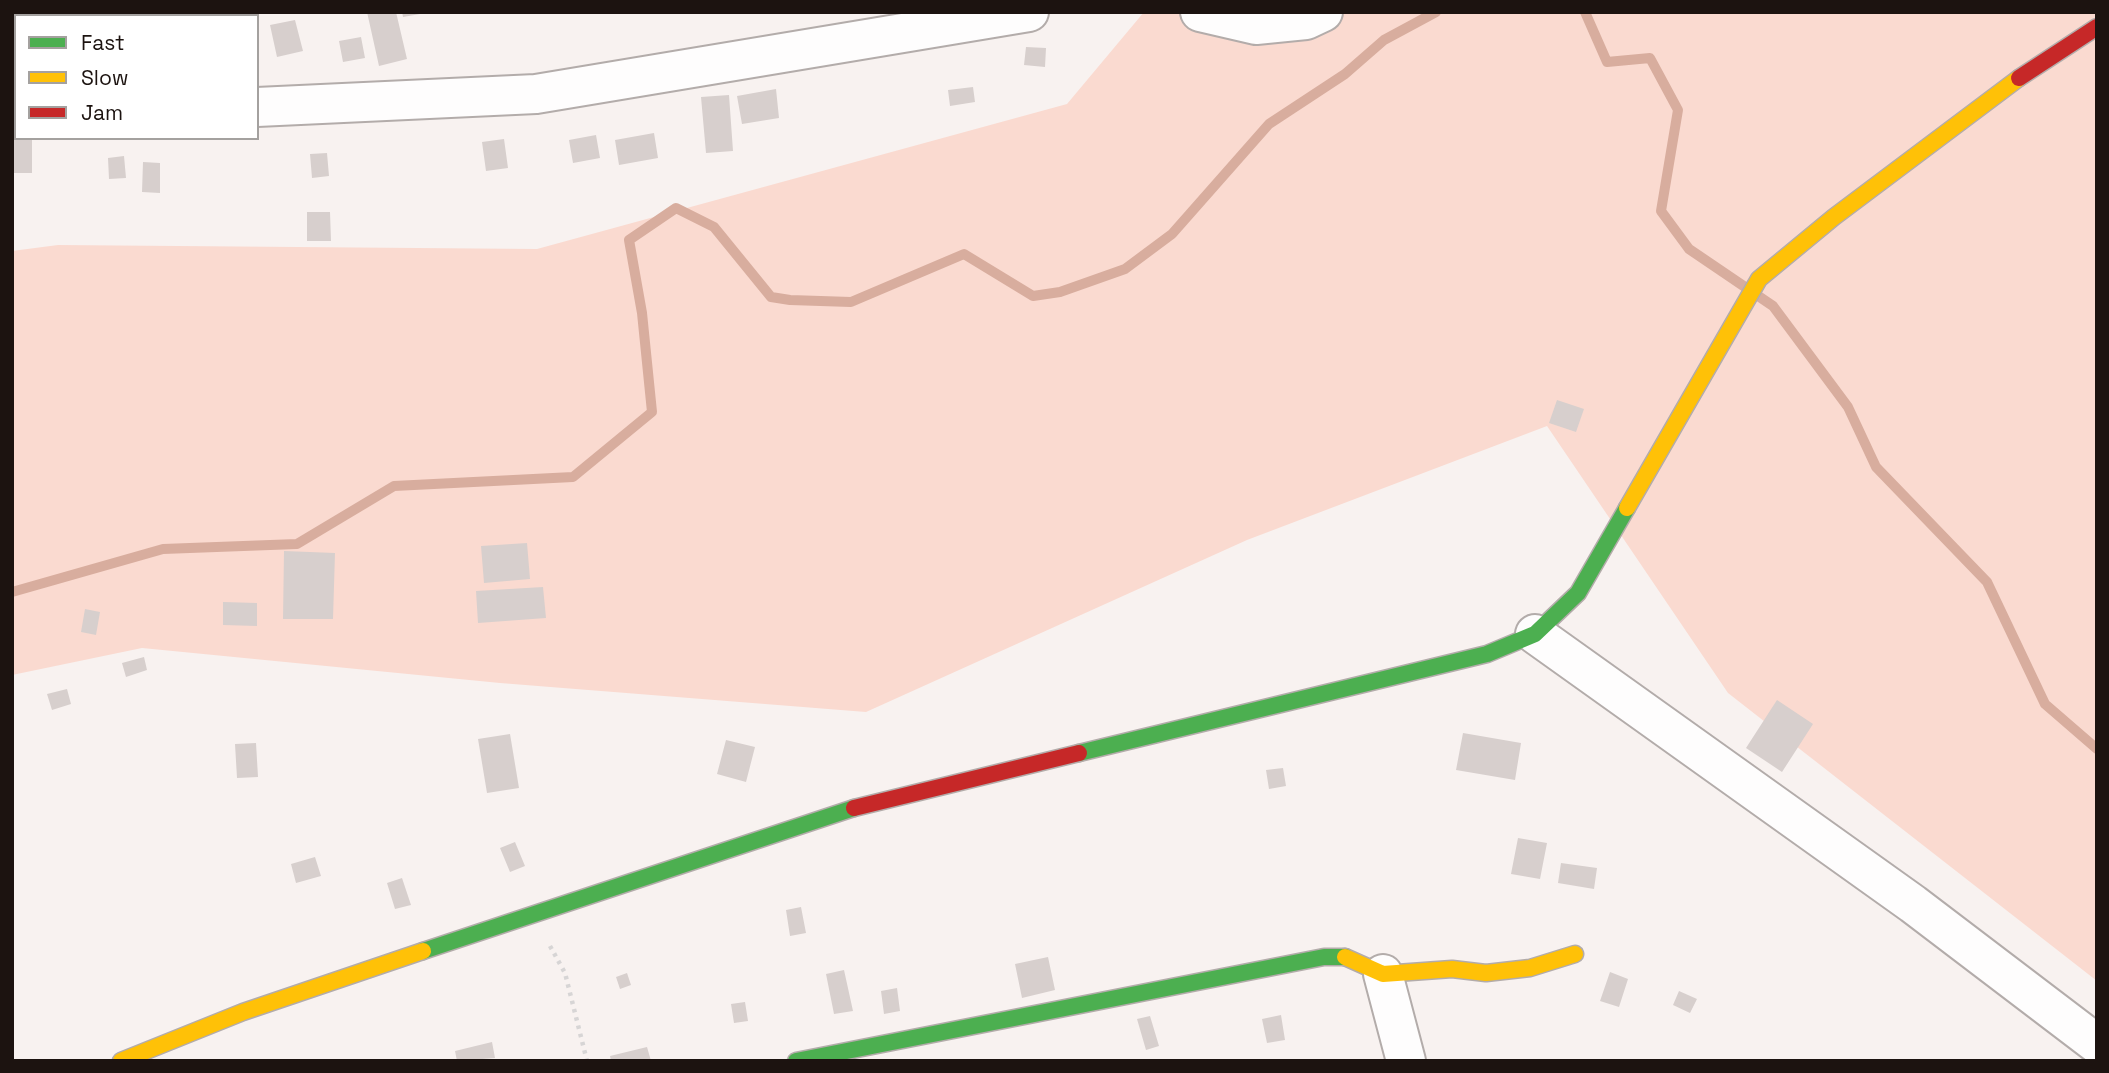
<!DOCTYPE html>
<style>
body{margin:0}
#map{position:relative;width:2109px;height:1073px;overflow:hidden;background:#f8f2f0;font-family:"Space Grotesk",sans-serif}
canvas{display:block}
.frame{position:absolute;inset:0;border:14px solid #1c1310;pointer-events:none}
.legend{position:absolute;left:14px;top:14px;width:245px;height:126px;box-sizing:border-box;background:#fff;border:2px solid #a4a19f;margin:0;padding:9px 12px;list-style:none;font-size:21px;color:#1c1310}
.legend li{display:flex;align-items:center;gap:14px;height:35px}
.legend b{width:35px;border:2px solid #a4a19f}
</style>
<div id="map">
<canvas width="2109" height="1073"></canvas>
<div class="frame"></div>
<ul class="legend">
<li><b style="height:9px;background:#4caf50"></b>Fast</li>
<li><b style="height:9px;background:#ffc107"></b>Slow</li>
<li><b style="height:9px;background:#c62828"></b>Jam</li>
</ul>
</div>
<script>
const context = document.querySelector('canvas').getContext('2d');
context.lineJoin = 'round';
function fillPath(path, color) {
  context.fillStyle = color;
  context.fill(path, 'evenodd');
}
function toPath(rows) {
  const path = new Path2D();
  for (const r of rows) {
    path.moveTo(r[0], r[1]);
    for (let i = 2; i < r.length; i += 2) path.lineTo(r[i], r[i + 1]);
  }
  return path;
}
function trace(path, color, width, dash) {
  context.strokeStyle = color;
  context.lineWidth = width;
  context.lineCap = dash ? 'butt' : 'round';
  context.setLineDash(dash || []);
  context.stroke(path);
}
const green = toPath([
 [1144,12,2097,12,2097,981,1728,693,1547,426,1247,540,866,712,500,683,142,648,12,675,12,251,58,245,537,249,1067,104]
]);
const stream = toPath([
 [1585,12,1607,62,1650,58,1678,110,1661,211,1689,249,1773,306,1848,407,1876,467,1987,582,2045,704,2097,749],
 [12,592,163,549,297,544,394,486,573,477,652,412,642,313,629,240,676,208,714,227,771,297,790,300,851,302,964,254,1033,296,1060,292,1125,269,1172,234,1269,124,1345,74,1384,40,1436,12]
]);
const building = toPath([
 [367,12,396,12,407,59,379,66],
 [402,12,420,12,420,14,403,17],
 [295,20,303,51,277,57,270,25],
 [361,37,365,58,343,62,339,41],
 [1026,47,1046,48,1045,67,1024,65],
 [973,87,975,102,950,106,948,90],
 [776,89,779,118,742,124,737,96],
 [729,95,733,151,706,153,701,97],
 [654,133,658,158,619,165,615,140],
 [596,135,600,158,573,163,569,140],
 [12,137,32,138,32,173,12,173],
 [504,139,508,168,486,171,482,142],
 [327,153,329,176,312,178,310,154],
 [124,156,126,178,109,179,108,158],
 [143,162,160,163,160,193,142,192],
 [307,212,330,212,331,241,307,241],
 [1557,400,1584,409,1576,432,1549,423],
 [527,543,530,579,484,583,481,546],
 [284,551,335,553,333,619,283,619],
 [543,587,546,618,478,623,476,591],
 [223,602,257,603,257,626,223,625],
 [85,609,100,612,96,635,81,632],
 [144,657,147,670,126,677,122,663],
 [67,689,71,704,52,710,47,694],
 [1777,700,1813,724,1782,772,1746,748],
 [1463,733,1521,743,1515,780,1456,770],
 [510,734,519,788,487,793,478,739],
 [726,740,755,747,746,782,717,774],
 [256,743,258,777,237,778,235,744],
 [1283,768,1286,786,1269,789,1266,770],
 [1518,838,1547,843,1540,879,1511,874],
 [515,842,525,866,510,872,500,848],
 [315,857,321,876,296,883,291,864],
 [1561,863,1597,868,1594,889,1558,883],
 [402,878,411,905,395,909,387,883],
 [801,907,806,933,790,936,786,910],
 [1048,957,1055,990,1022,998,1015,964],
 [844,970,853,1011,834,1014,826,974],
 [1610,972,1628,979,1619,1007,1600,1001],
 [627,973,631,985,620,989,616,977],
 [897,988,900,1011,884,1014,881,991],
 [1679,991,1697,999,1690,1013,1673,1005],
 [745,1002,748,1021,734,1023,731,1004],
 [1281,1015,1285,1040,1267,1043,1262,1019],
 [1150,1016,1159,1046,1146,1050,1137,1019],
 [492,1042,495,1058,457,1061,455,1051],
 [647,1047,651,1061,611,1061,610,1056]
]);
const path = toPath([
 [550,946,565,973,587,1061]
]);
const street = toPath([
 [1200,12,1256,25,1306,20,1323,12],
 [12,106,16,106],
 [257,107,536,94,1029,12],
 [1535,634,1913,904,2097,1044],
 [1383,974,1406,1061]
]);
const fast = toPath([
 [1079,753,1487,654,1535,634,1578,593,1627,508],
 [423,951,854,808],
 [796,1061,1324,957,1345,957]
]);
const slow = toPath([
 [1627,508,1759,279,1834,217,2019,78],
 [1345,957,1383,974,1452,969,1486,973,1530,968,1575,954],
 [121,1061,243,1012,423,951]
]);
const jam = toPath([
 [2019,78,2097,27],
 [854,808,1079,753]
]);
fillPath(green, '#fadad0');
trace(stream, '#d8ad9e', 10);
fillPath(building, '#d7cfcd');
trace(street, '#b3acaa', 42);
trace(fast, '#b3acaa', 19);
trace(slow, '#b3acaa', 19);
trace(jam, '#b3acaa', 19);
trace(path, '#d7d5d5', 4.5, [3.5, 5]);
trace(street, '#fefdfd', 38);
trace(fast, '#4caf50', 16);
trace(slow, '#ffc107', 16);
trace(jam, '#c62828', 16);
</script>
